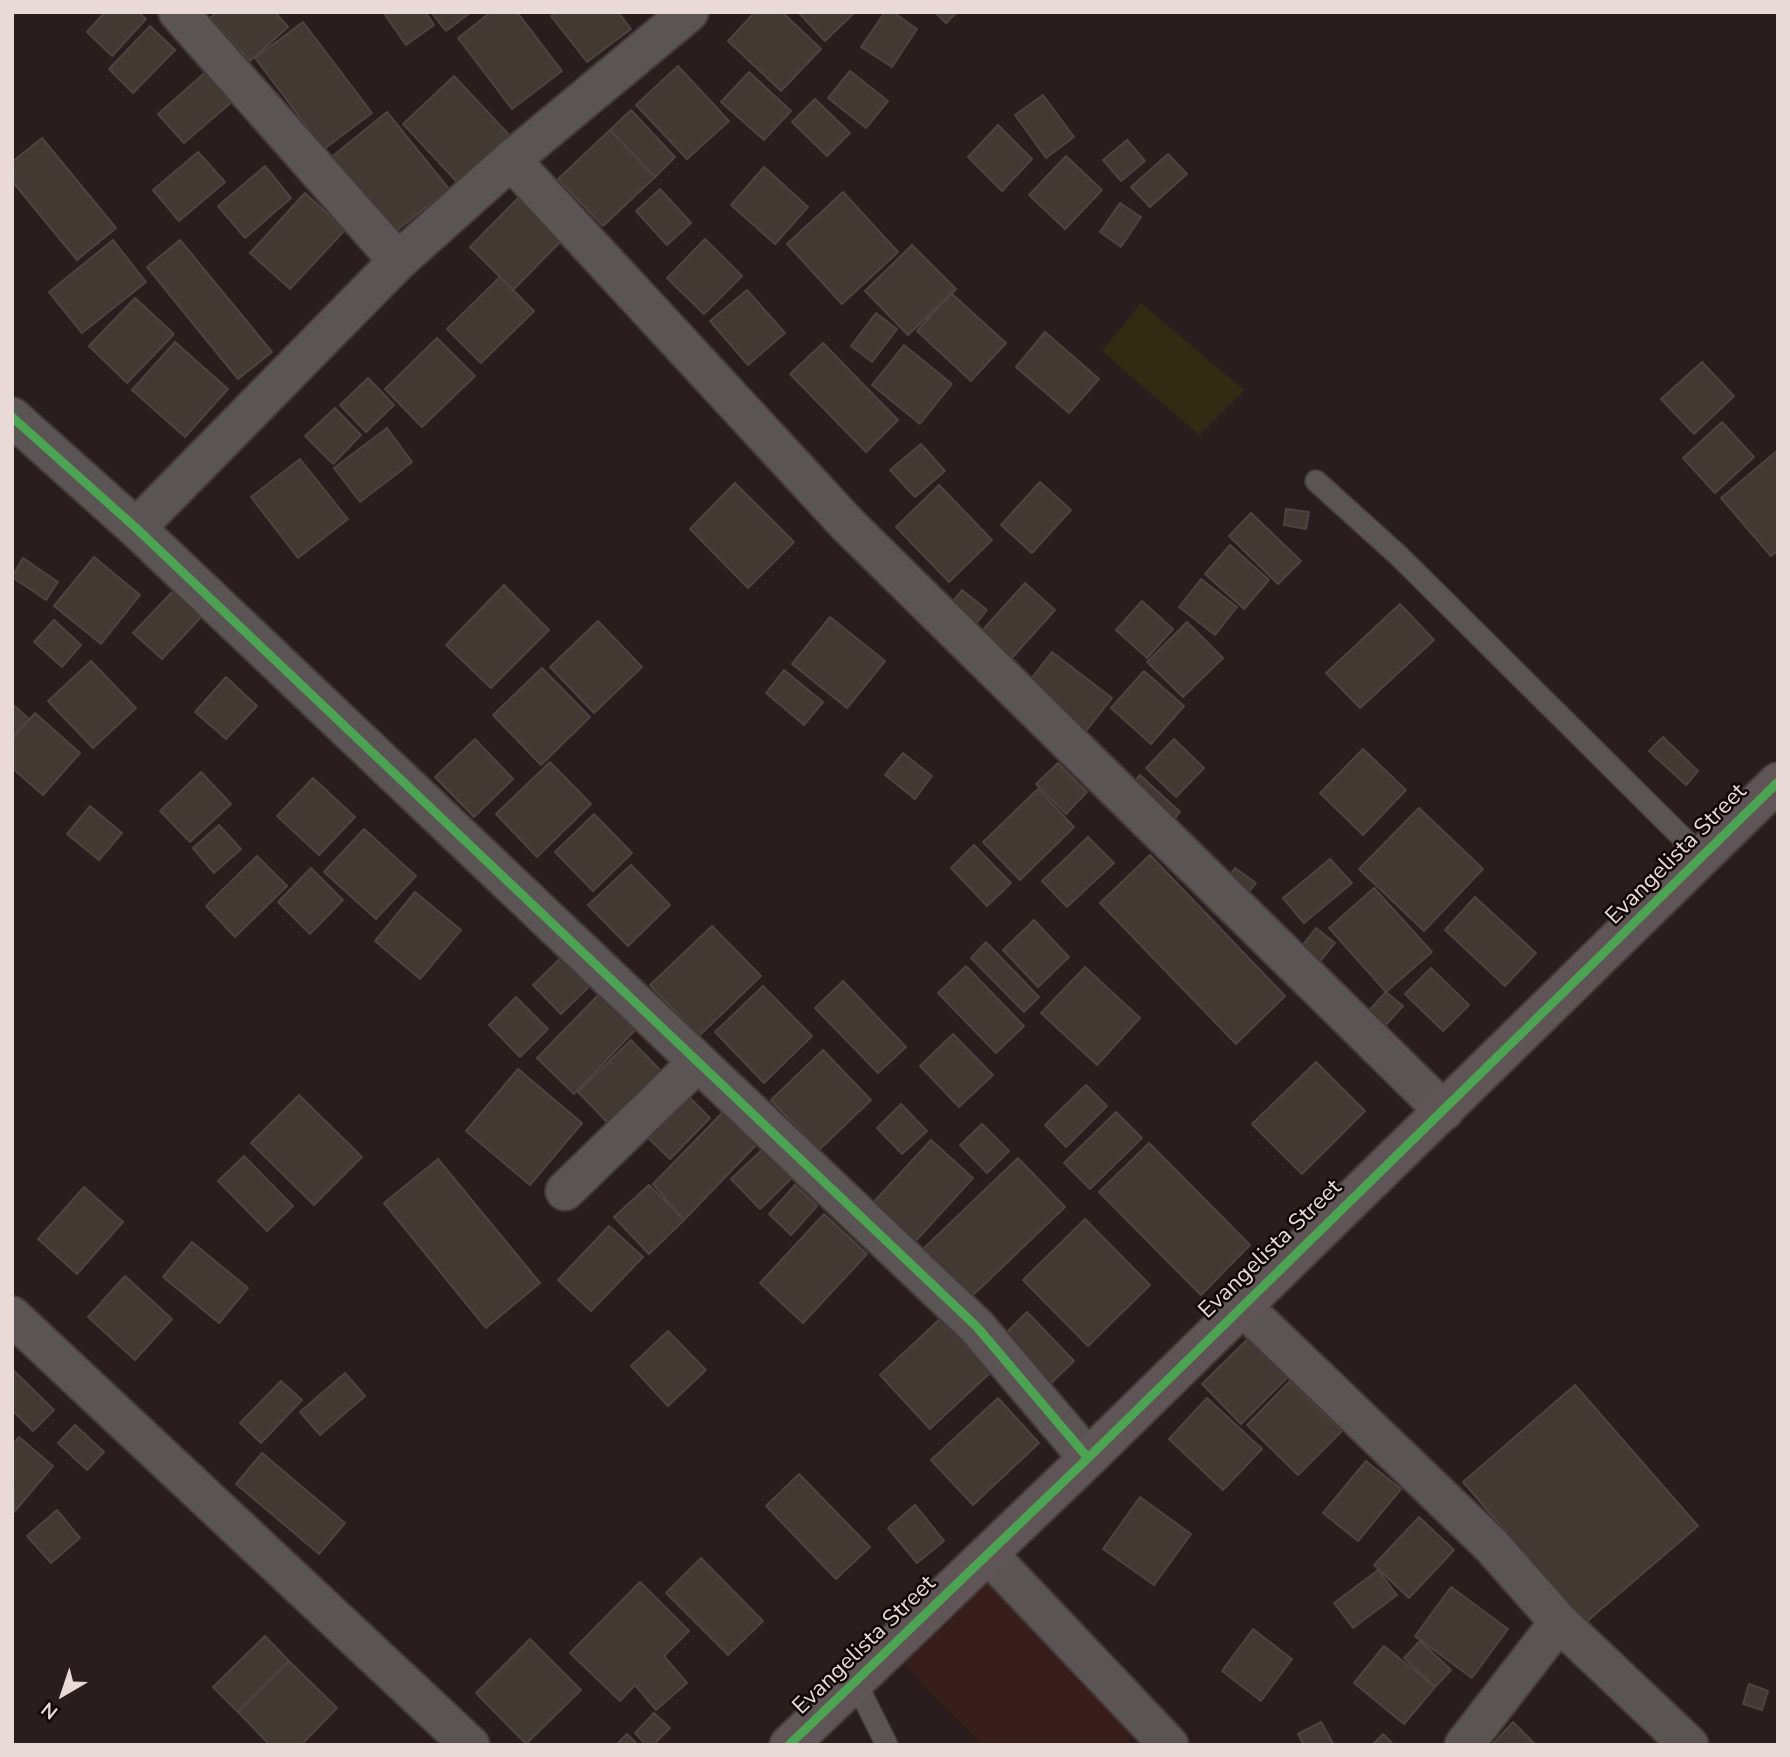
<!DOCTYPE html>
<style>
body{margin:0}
#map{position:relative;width:1790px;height:1757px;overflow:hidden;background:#291e1d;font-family:"Nunito Sans",sans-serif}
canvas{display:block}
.frame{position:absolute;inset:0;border:14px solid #e9dad7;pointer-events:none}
.north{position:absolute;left:28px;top:1659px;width:70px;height:70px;-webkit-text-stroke:5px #110806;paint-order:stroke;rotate:219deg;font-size:19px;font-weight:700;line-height:28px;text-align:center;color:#e9dad7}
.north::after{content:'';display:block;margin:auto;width:24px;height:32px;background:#e9dad7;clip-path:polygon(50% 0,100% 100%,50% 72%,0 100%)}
</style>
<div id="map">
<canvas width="1790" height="1757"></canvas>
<div class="frame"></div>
<div class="north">N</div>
</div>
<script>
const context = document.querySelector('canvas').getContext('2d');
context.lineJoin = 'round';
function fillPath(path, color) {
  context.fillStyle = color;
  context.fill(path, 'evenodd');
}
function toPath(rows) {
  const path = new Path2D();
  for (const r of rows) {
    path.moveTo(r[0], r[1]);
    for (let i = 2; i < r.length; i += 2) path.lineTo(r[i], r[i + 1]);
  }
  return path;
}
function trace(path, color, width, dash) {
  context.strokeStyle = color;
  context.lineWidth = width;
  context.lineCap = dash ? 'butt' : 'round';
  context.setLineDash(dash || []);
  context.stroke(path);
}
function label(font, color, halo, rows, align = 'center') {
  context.font = font + ' "Nunito Sans",sans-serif';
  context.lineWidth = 5;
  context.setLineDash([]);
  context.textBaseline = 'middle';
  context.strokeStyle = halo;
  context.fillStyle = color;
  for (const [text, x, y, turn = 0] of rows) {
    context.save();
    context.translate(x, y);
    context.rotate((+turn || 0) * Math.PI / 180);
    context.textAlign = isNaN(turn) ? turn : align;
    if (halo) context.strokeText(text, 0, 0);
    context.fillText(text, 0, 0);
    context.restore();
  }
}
const built = toPath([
 [988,1560,1145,1723,1123,1745,982,1745,892,1652]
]);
const green = toPath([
 [1141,303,1244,390,1199,435,1102,351]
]);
const building = toPath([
 [105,12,138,12,146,19,112,56,87,32,105,12],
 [217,12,275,12,288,27,250,61,210,18,217,12],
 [383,12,425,12,434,25,406,45,383,12],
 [431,12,471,12,446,31,431,12],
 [491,12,517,12,562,71,512,109,458,38,491,12],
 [556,12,618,12,631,29,587,62,551,16,556,12],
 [755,12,782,12,821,49,781,91,728,41,755,12],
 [798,12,855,12,825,41,798,12],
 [885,12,893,12,917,29,892,67,861,47,885,12],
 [935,12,957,12,946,23,935,12],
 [303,22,372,113,324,149,255,58,303,22],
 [150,26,175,50,133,93,109,69,150,26],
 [678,66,729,121,687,159,636,105,678,66],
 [208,70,234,100,184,143,158,114,208,70],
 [850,71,888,101,866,128,828,98,850,71],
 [749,72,791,111,764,140,721,102,749,72],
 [454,76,512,138,460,185,403,124,454,76],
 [1043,95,1074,137,1046,158,1015,115,1043,95],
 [815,99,850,133,827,156,792,122,815,99],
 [631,110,675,157,655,177,610,130,631,110],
 [387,112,449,189,391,235,329,159,387,112],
 [998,125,1032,159,1002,191,968,157,998,125],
 [610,130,655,177,603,226,558,179,610,130],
 [42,138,116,228,77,260,12,181,12,162,42,138],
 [1127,140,1145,161,1121,181,1103,160,1127,140],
 [198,152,225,182,179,221,153,190,198,152],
 [1168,154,1187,174,1150,207,1131,187,1168,154],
 [1066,156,1102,190,1065,229,1029,195,1066,156],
 [265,166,291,198,245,238,218,206,265,166],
 [764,167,808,207,775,244,731,205,764,167],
 [660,189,691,223,667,245,636,211,660,189],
 [843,192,898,252,842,304,787,244,843,192],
 [305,193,345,230,290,289,250,253,305,193],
 [523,193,566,236,513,290,470,247,523,193],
 [1120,203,1141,217,1121,247,1100,232,1120,203],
 [705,239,742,276,704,314,667,278,705,239],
 [113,240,146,282,82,333,49,292,113,240],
 [180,240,272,352,238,379,147,267,180,240],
 [912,245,956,289,908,335,865,291,912,245],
 [500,277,534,311,481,363,447,329,500,277],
 [747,290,785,333,748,365,710,321,747,290],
 [951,293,1006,343,971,381,917,331,951,293],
 [135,298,174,334,127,383,89,346,135,298],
 [876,313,897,329,872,362,851,346,876,313],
 [1045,332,1099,379,1069,413,1016,367,1045,332],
 [437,338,475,376,422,427,385,389,437,338],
 [175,342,228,389,185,437,132,390,175,342],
 [823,343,898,420,866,452,790,374,823,343],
 [904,345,952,384,920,424,872,385,904,345],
 [1702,362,1734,396,1694,434,1661,399,1702,362],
 [368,378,394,405,366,432,340,405,368,378],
 [335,408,361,435,333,464,305,436,335,408],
 [1722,422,1754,457,1715,493,1683,458,1722,422],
 [387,428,412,462,360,502,334,468,387,428],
 [921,444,945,471,915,497,890,470,921,444],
 [1778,450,1778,551,1771,556,1721,498,1778,450],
 [300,459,348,519,298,558,251,497,300,459],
 [1040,482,1071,510,1032,553,1001,525,1040,482],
 [735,483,794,542,748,588,690,529,735,483],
 [939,485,992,540,949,582,896,527,939,485],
 [1286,509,1309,512,1306,529,1284,525,1286,509],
 [1251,513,1301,561,1278,584,1229,536,1251,513],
 [1230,545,1269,580,1244,609,1205,574,1230,545],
 [94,557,140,595,101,644,54,606,94,557],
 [23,558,58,582,46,600,12,577,23,558],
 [1201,579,1237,607,1215,635,1179,607,1201,579],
 [1025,583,1055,610,1011,659,981,632,1025,583],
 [504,585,549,630,491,688,446,645,504,585],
 [175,589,203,615,162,659,133,633,175,589],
 [962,590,987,610,972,629,947,609,962,590],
 [1142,601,1173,629,1147,658,1116,630,1142,601],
 [1400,604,1434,640,1360,708,1326,673,1400,604],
 [830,617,885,661,847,708,792,664,830,617],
 [54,620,81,645,62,667,34,642,54,620],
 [598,621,642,667,594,713,550,667,598,621],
 [1187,622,1223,658,1183,697,1147,662,1187,622],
 [1052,652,1112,698,1083,735,1024,688,1052,652],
 [91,661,136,708,93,748,48,701,91,661],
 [542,668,590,717,541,765,493,715,542,668],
 [784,670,823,702,804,725,766,693,784,670],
 [1144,671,1184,706,1151,744,1111,708,1144,671],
 [226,677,257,706,226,739,195,712,226,677],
 [12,704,29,719,12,737,12,704],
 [35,713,80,753,43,795,12,768,12,739,35,713],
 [1663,737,1698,771,1686,785,1649,751,1663,737],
 [475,739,513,779,474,817,435,777,475,739],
 [1174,739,1204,768,1176,797,1146,768,1174,739],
 [1363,749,1406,790,1363,835,1320,793,1363,749],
 [903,753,932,776,915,799,885,775,903,753],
 [550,762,591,804,537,857,496,814,550,762],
 [1058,763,1087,792,1066,814,1036,784,1058,763],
 [201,772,231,804,190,842,160,811,201,772],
 [1140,775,1180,812,1168,826,1128,789,1140,775],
 [313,778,355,817,319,855,277,816,313,778],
 [1038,789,1074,827,1020,880,983,842,1038,789],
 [90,806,122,833,99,860,67,834,90,806],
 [1419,808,1483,869,1424,931,1359,869,1419,808],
 [594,814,632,853,593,891,555,852,594,814],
 [219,825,241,849,214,873,193,848,219,825],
 [364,829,416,876,376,919,324,872,364,829],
 [1088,837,1114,863,1067,907,1042,881,1088,837],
 [974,845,1011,883,987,906,951,868,974,845],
 [1150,855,1285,996,1236,1044,1100,903,1150,855],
 [257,856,287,886,235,937,206,906,257,856],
 [1330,859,1352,883,1304,923,1283,898,1330,859],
 [631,865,670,905,628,946,588,905,631,865],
 [311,868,343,900,310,934,278,902,311,868],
 [1235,868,1256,883,1244,898,1224,883,1235,868],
 [1374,888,1432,952,1386,992,1329,928,1374,888],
 [415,892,461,930,420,979,375,941,415,892],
 [1475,897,1536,953,1505,986,1445,930,1475,897],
 [1034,920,1069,957,1038,987,1003,950,1034,920],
 [712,926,761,976,699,1036,650,985,712,926],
 [1316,928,1335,943,1312,971,1294,956,1316,928],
 [986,942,1039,997,1024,1012,971,958,986,942],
 [565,954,593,983,561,1014,533,985,565,954],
 [966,966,1024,1026,996,1053,938,993,966,966],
 [1085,967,1140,1018,1097,1065,1041,1013,1085,967],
 [1431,968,1469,1005,1443,1031,1405,994,1431,968],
 [843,981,906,1047,878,1073,815,1008,843,981],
 [763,986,812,1036,764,1083,715,1032,763,986],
 [603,990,640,1025,574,1094,537,1058,603,990],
 [1386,992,1403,1006,1383,1028,1366,1014,1386,992],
 [516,997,548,1029,520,1057,489,1025,516,997],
 [953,1034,993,1075,959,1107,920,1066,953,1034],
 [631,1040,662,1072,609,1124,578,1092,631,1040],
 [823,1050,871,1100,819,1150,771,1100,823,1050],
 [1316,1062,1365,1111,1302,1174,1252,1124,1316,1062],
 [518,1069,582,1123,530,1185,466,1131,518,1069],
 [1086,1085,1107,1106,1066,1147,1045,1125,1086,1085],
 [299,1095,362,1157,314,1205,251,1143,299,1095],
 [687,1095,710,1118,670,1159,646,1136,687,1095],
 [901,1104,927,1131,902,1154,877,1128,901,1104],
 [724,1111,757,1144,684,1220,653,1184,724,1111],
 [1116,1112,1142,1138,1090,1189,1064,1163,1116,1112],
 [982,1124,1009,1151,987,1173,960,1145,982,1124],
 [931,1140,973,1178,912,1245,870,1206,931,1140],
 [1149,1143,1250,1245,1201,1295,1099,1192,1149,1143],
 [764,1148,793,1177,760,1209,731,1179,764,1148],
 [244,1156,293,1206,267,1231,218,1181,244,1156],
 [1018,1158,1065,1207,967,1301,920,1252,1018,1158],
 [438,1159,540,1283,486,1328,384,1203,438,1159],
 [649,1185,684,1220,649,1254,614,1217,649,1185],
 [795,1185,817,1206,791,1235,769,1214,795,1185],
 [84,1187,123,1222,77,1274,38,1239,84,1187],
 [824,1214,867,1254,803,1323,760,1283,824,1214],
 [1085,1219,1150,1285,1088,1346,1023,1280,1085,1219],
 [609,1226,643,1257,591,1311,558,1280,609,1226],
 [192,1242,248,1288,219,1323,163,1277,192,1242],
 [125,1276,172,1319,135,1360,88,1317,125,1276],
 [1027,1312,1074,1361,1046,1388,999,1340,1027,1312],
 [941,1318,991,1372,930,1429,880,1375,941,1318],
 [668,1331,706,1370,668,1406,631,1366,668,1331],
 [1255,1332,1294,1371,1241,1424,1202,1384,1255,1332],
 [12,1369,54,1410,33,1431,12,1410,12,1369],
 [345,1373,365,1396,320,1435,300,1412,345,1373],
 [281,1381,302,1400,261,1443,240,1423,281,1381],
 [1290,1381,1342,1431,1298,1475,1247,1425,1290,1381],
 [1575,1385,1698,1526,1585,1623,1463,1482,1575,1385],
 [998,1398,1039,1443,973,1505,931,1460,998,1398],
 [1207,1398,1262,1449,1223,1490,1169,1439,1207,1398],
 [75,1425,104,1452,87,1470,58,1443,75,1425],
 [19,1437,53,1466,14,1512,12,1445,19,1437],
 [262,1453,345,1523,319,1554,236,1484,262,1453],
 [1366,1461,1401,1489,1358,1541,1323,1513,1366,1461],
 [799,1474,870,1547,836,1579,766,1506,799,1474],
 [1140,1497,1191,1534,1154,1585,1103,1549,1140,1497],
 [915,1505,944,1541,917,1563,888,1528,915,1505],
 [57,1510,80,1538,51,1563,27,1536,57,1510],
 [1419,1517,1454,1550,1409,1598,1374,1565,1419,1517],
 [701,1558,763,1621,728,1655,666,1593,701,1558],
 [1378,1570,1397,1595,1353,1628,1334,1603,1378,1570],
 [640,1582,689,1631,664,1656,687,1683,656,1710,635,1685,620,1701,570,1653,640,1582],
 [1451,1587,1508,1629,1472,1678,1415,1636,1451,1587],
 [1253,1629,1292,1659,1261,1701,1222,1671,1253,1629],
 [265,1636,289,1661,238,1712,213,1687,265,1636],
 [530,1639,581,1690,526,1744,476,1693,530,1639],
 [1420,1641,1451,1670,1435,1687,1404,1658,1420,1641],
 [1384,1646,1435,1687,1404,1724,1354,1683,1384,1646],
 [289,1661,337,1708,301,1745,270,1745,238,1712,289,1661],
 [1749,1684,1768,1691,1762,1710,1743,1704,1749,1684],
 [654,1713,670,1728,653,1745,646,1745,635,1733,654,1713],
 [1321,1722,1334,1745,1304,1745,1298,1734,1321,1722],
 [1513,1722,1536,1745,1492,1745,1513,1722],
 [627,1734,638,1745,616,1745,627,1734],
 [1383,1734,1394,1745,1372,1745,1383,1734]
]);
const lane = toPath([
 [1316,481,1399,556,1703,858],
 [855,1681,887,1745]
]);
const street = toPath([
 [178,12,398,261],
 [511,160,848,525,1444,1111],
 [12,417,136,528,977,1327,1088,1458],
 [136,528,398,261,511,160,689,12],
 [565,1191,698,1062],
 [1241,1305,1492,1546,1559,1622,1689,1745],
 [12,1316,470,1745],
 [988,1554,1169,1745],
 [1464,1745,1559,1622]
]);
const secondary = toPath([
 [789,1745,1088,1458,1778,782]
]);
const cycleway = toPath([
 [12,417,136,528,977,1327,1088,1458],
 [789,1745,1088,1458,1778,782]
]);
const streetNames = [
 ["Evangelista Street",1677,855,-45],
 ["Evangelista Street",1271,1250,-44],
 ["Evangelista Street",865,1646,-44]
];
fillPath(built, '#371e1a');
fillPath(green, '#332a13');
fillPath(building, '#433933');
trace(building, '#4d4441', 2);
trace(lane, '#433938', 24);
trace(street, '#433938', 42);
trace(secondary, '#433938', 42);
trace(lane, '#5a5455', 21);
trace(street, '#5a5455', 38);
trace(secondary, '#5f5557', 38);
trace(cycleway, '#4ca352', 9);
label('23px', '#e9dad7', '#110806', streetNames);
</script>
